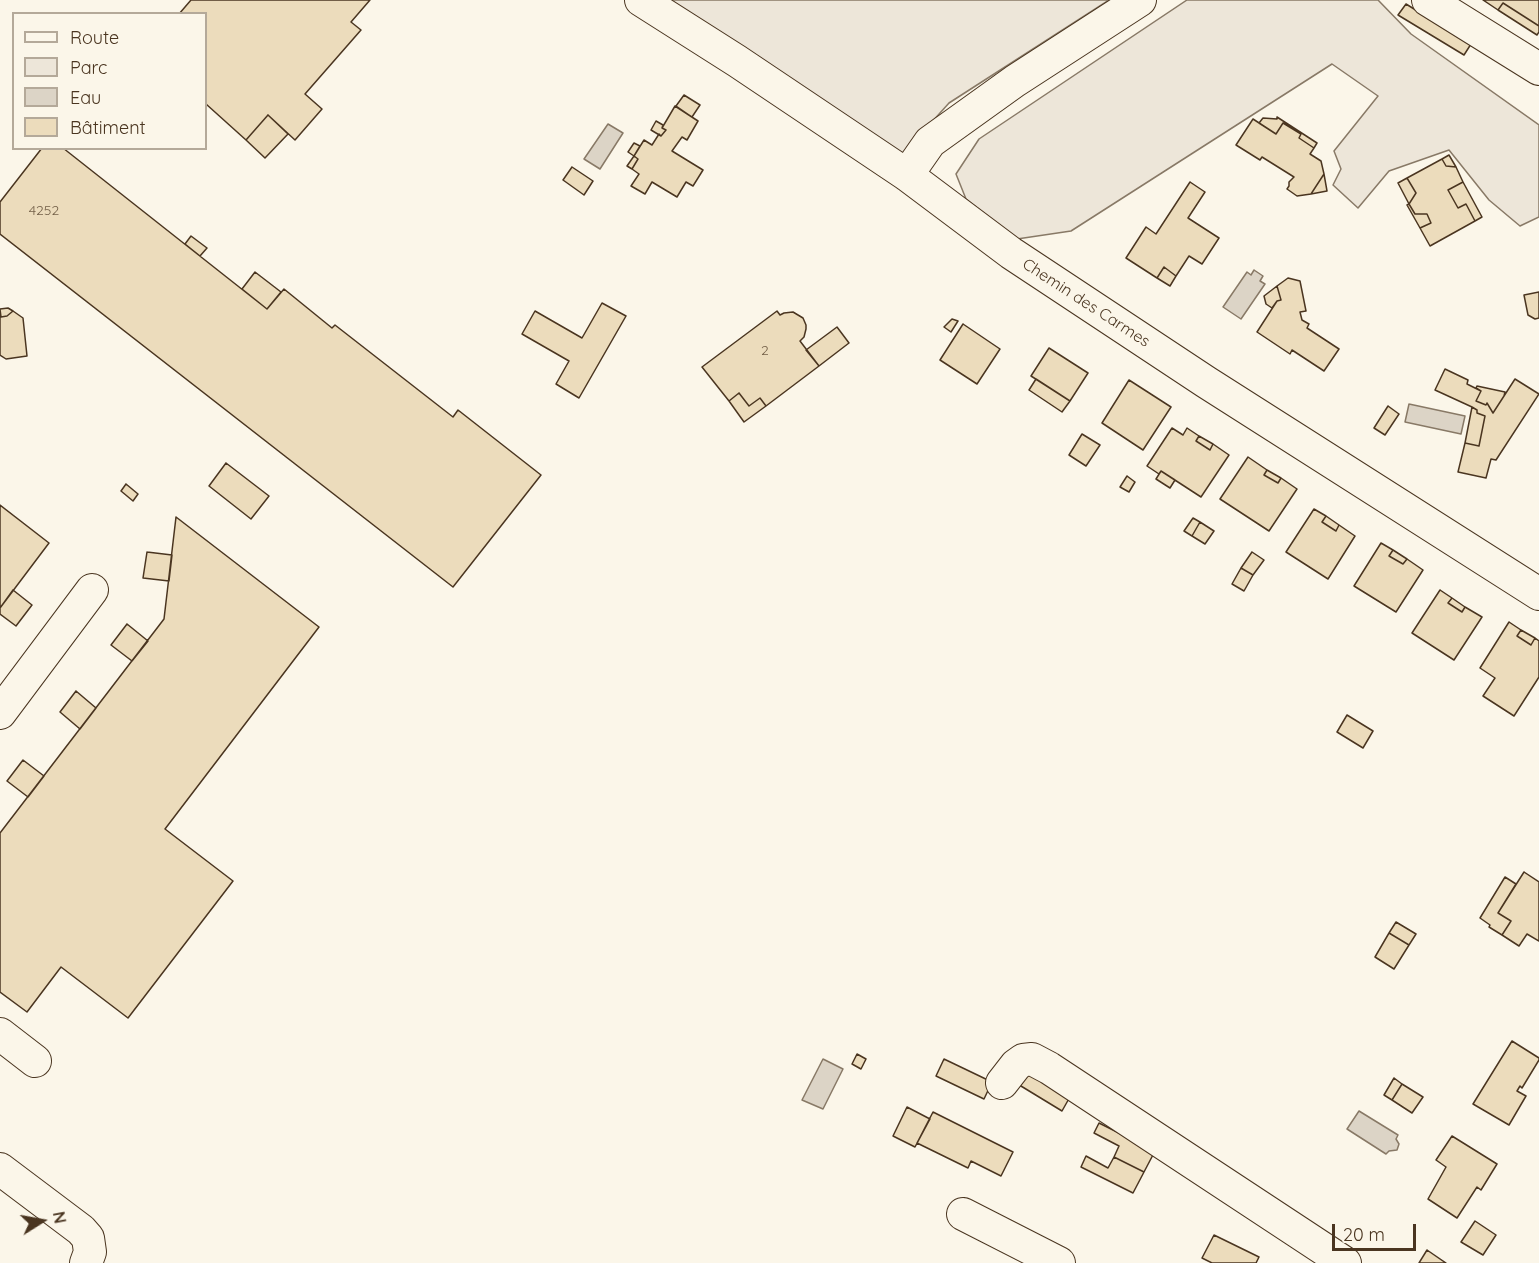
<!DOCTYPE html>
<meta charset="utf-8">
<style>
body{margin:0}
#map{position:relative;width:1539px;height:1263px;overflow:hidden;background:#fbf6e9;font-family:Quicksand,sans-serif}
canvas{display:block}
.legend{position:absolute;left:12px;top:12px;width:195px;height:138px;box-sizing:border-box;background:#fbf6e9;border:2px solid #b4a999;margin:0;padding:8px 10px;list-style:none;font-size:18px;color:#4a3520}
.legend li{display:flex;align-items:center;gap:12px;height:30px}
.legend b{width:30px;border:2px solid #b4a999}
.north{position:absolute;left:12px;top:1191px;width:60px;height:60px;-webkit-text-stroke:4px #fbf6e9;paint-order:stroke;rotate:79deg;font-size:16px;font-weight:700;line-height:24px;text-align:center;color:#4a3520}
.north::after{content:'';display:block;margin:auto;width:21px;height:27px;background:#4a3520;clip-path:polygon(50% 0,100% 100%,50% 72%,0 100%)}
.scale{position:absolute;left:1332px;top:1224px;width:84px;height:27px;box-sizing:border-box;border:3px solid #4a3520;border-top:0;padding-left:8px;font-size:18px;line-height:21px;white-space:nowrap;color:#4a3520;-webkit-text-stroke:4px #fbf6e9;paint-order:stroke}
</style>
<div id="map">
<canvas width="1539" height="1263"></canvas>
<ul class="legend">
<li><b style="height:8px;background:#fbf6e9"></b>Route</li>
<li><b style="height:16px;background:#ede6d9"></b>Parc</li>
<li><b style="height:16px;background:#dcd4c6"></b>Eau</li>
<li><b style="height:16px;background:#ecdcbc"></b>Bâtiment</li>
</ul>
<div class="north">N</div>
<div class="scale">20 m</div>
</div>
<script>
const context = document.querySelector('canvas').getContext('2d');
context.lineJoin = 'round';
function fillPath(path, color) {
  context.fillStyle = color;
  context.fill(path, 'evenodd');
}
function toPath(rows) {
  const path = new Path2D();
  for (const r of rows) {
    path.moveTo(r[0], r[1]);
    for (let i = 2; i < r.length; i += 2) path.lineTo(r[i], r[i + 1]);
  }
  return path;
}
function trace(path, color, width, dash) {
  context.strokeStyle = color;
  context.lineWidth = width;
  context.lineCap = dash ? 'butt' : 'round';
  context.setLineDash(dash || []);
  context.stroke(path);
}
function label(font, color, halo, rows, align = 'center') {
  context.font = font + ' Quicksand,sans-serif';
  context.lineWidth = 4.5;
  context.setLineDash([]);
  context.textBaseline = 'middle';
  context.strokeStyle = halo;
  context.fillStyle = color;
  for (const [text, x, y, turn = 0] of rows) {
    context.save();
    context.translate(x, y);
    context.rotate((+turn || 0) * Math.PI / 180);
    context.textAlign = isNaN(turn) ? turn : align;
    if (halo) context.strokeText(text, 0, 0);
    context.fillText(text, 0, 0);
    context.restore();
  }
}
const green = toPath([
 [669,0,1109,0,949,103,903,154,669,0],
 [1187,0,1378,0,1411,34,1539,125,1539,217,1520,226,1489,200,1449,150,1389,171,1358,208,1333,185,1341,169,1334,151,1378,96,1332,64,1071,231,1017,239,966,199,956,174,979,139,1187,0]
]);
const water = toPath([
 [608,124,623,133,600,169,584,159,608,124],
 [1254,270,1263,276,1260,281,1265,284,1241,319,1223,307,1247,272,1251,275,1254,270],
 [1409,404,1465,416,1461,434,1405,422,1409,404],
 [823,1059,843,1069,823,1109,802,1100,823,1059],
 [1359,1111,1398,1135,1396,1139,1399,1144,1397,1150,1389,1151,1386,1154,1347,1129,1359,1111]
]);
const building = toPath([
 [191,0,370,0,351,22,361,30,305,94,322,109,295,140,268,115,246,140,206,104,206,14,179,14,191,0],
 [1483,0,1539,0,1539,26,1503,3,1498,10,1483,0],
 [1503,3,1539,26,1539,32,1537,35,1498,10,1503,3],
 [1406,4,1471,44,1464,55,1398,15,1406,4],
 [684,95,700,105,692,117,676,106,684,95],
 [675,106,698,121,687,140,682,137,672,151,703,170,693,186,686,182,677,197,652,182,645,194,631,186,639,174,632,169,638,159,634,156,644,140,652,145,659,134,661,136,666,130,662,128,675,106],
 [268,115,288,134,265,158,246,140,268,115],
 [1277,117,1317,143,1314,148,1299,138,1301,134,1283,123,1276,134,1259,123,1263,118,1277,119,1277,117],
 [1253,119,1276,134,1283,123,1301,134,1299,138,1314,148,1310,154,1321,161,1324,174,1311,194,1297,196,1287,189,1289,186,1289,182,1294,177,1262,157,1260,160,1236,145,1253,119],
 [656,121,663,125,662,128,666,130,661,136,651,130,656,121],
 [634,143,640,146,634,156,628,152,634,143],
 [42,148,63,148,267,309,284,289,332,328,335,325,453,417,458,410,541,475,453,587,0,234,0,202,42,148],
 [1449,155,1456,167,1446,166,1442,159,1449,155],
 [634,156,638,159,632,169,627,166,634,156],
 [1442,159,1446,166,1456,167,1463,182,1448,190,1458,208,1466,204,1475,221,1430,246,1420,228,1431,223,1427,214,1415,214,1409,204,1416,193,1407,178,1442,159],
 [572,167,593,181,584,195,563,180,572,167],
 [1324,174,1327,191,1311,194,1324,174],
 [1407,178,1416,193,1409,204,1398,183,1407,178],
 [1190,182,1205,192,1188,218,1219,238,1202,264,1189,256,1176,276,1164,267,1157,278,1126,258,1146,227,1156,234,1190,182],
 [1463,182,1482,217,1475,221,1466,204,1458,208,1448,190,1463,182],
 [1409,204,1415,214,1427,214,1431,223,1420,228,1407,205,1409,204],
 [191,236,207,248,200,256,185,244,191,236],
 [1164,267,1176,276,1170,286,1157,278,1164,267],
 [255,272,281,292,267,309,242,289,255,272],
 [1288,278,1300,281,1306,311,1300,312,1302,320,1309,324,1307,328,1339,349,1324,371,1292,350,1290,354,1257,332,1277,301,1281,300,1277,286,1288,278],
 [1277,286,1281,300,1277,301,1272,308,1266,304,1264,296,1277,286],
 [1539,292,1539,318,1535,319,1528,315,1524,295,1539,292],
 [602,303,626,316,579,398,556,384,569,361,522,334,535,311,582,338,602,303],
 [8,308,13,311,7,316,1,317,0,309,8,308],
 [0,311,1,317,7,316,13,311,23,318,27,356,6,359,0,355,0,311],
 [777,311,780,315,784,313,793,312,803,318,806,325,806,329,804,337,800,341,819,366,766,406,760,398,749,406,739,393,729,401,702,367,777,311],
 [952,319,958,321,951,332,944,327,952,319],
 [963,324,1000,349,977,384,940,360,963,324],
 [837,327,849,343,819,366,806,350,837,327],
 [1049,348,1088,373,1070,401,1031,376,1049,348],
 [1445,369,1468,380,1467,384,1481,391,1476,401,1486,405,1487,403,1493,413,1515,379,1539,394,1496,460,1491,459,1486,478,1458,472,1465,443,1479,446,1485,416,1477,413,1477,410,1472,407,1435,390,1445,369],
 [1036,379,1070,401,1062,412,1029,390,1036,379],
 [1129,380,1171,407,1143,450,1102,423,1129,380],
 [1477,386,1505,392,1504,396,1493,413,1487,403,1486,405,1476,401,1481,391,1476,388,1477,386],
 [739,393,749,406,760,398,766,406,744,422,729,401,739,393],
 [1388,406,1399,414,1385,435,1374,428,1388,406],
 [1472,407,1477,410,1477,413,1485,416,1479,446,1465,443,1472,407],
 [1172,428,1183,435,1187,428,1199,436,1196,441,1210,450,1213,444,1229,455,1201,497,1161,471,1159,474,1147,466,1172,428],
 [1082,434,1100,445,1086,466,1069,455,1082,434],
 [1199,436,1213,444,1210,450,1196,441,1199,436],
 [1248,457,1267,470,1264,475,1278,483,1281,478,1297,489,1269,531,1220,499,1248,457],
 [226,463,269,496,251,519,209,486,226,463],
 [1267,470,1281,478,1278,483,1264,475,1267,470],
 [1161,471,1175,480,1170,488,1156,479,1161,471],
 [1127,476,1135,482,1129,492,1120,487,1127,476],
 [126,484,138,494,133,501,121,491,126,484],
 [0,505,49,543,0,608,0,505],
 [1314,509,1326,516,1322,522,1336,531,1339,525,1355,536,1328,579,1286,552,1314,509],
 [1326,516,1339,525,1336,531,1322,522,1326,516],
 [176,517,319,627,165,829,233,881,128,1018,61,967,27,1012,0,992,0,833,164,619,176,517],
 [1193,518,1200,522,1192,536,1184,531,1193,518],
 [1200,522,1214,531,1205,544,1192,536,1200,522],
 [1381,543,1393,550,1389,556,1403,564,1407,559,1423,570,1396,612,1354,586,1381,543],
 [1393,550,1407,559,1403,564,1389,556,1393,550],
 [147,552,172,555,169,581,143,578,147,552],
 [1252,552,1264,560,1253,575,1241,568,1252,552],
 [1241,568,1253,575,1244,591,1232,584,1241,568],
 [13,590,32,605,16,626,0,614,0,608,13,590],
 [1440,590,1452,598,1448,603,1462,612,1465,607,1482,617,1454,660,1412,633,1440,590],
 [1452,598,1465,607,1462,612,1448,603,1452,598],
 [1509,622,1521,630,1517,636,1531,645,1535,638,1539,641,1539,677,1514,716,1483,696,1495,678,1480,668,1509,622],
 [127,624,148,641,132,661,111,645,127,624],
 [1521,630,1535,638,1531,645,1517,636,1521,630],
 [76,691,96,708,80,729,60,712,76,691],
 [1347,715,1373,731,1363,748,1337,732,1347,715],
 [23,760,44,776,28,797,7,781,23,760],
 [1524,872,1539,882,1539,941,1527,934,1519,946,1502,935,1511,921,1498,913,1524,872],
 [1505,877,1516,884,1498,913,1511,921,1502,935,1489,927,1490,925,1480,918,1505,877],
 [1396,922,1416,934,1409,945,1389,933,1396,922],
 [1389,933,1409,945,1394,969,1375,957,1389,933],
 [1512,1041,1539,1058,1539,1060,1522,1088,1520,1086,1517,1091,1526,1096,1509,1125,1473,1104,1512,1041],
 [857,1054,866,1059,861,1069,852,1064,857,1054],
 [944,1059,992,1082,984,1099,936,1076,944,1059],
 [1026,1067,1071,1095,1062,1111,1016,1083,1026,1067],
 [1394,1078,1402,1084,1392,1100,1384,1095,1394,1078],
 [1402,1084,1423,1097,1412,1113,1392,1100,1402,1084],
 [907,1107,930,1119,915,1147,893,1136,907,1107],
 [933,1112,1013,1152,1001,1176,971,1161,968,1168,917,1143,933,1112],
 [1099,1123,1155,1151,1144,1172,1114,1157,1119,1146,1094,1133,1099,1123],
 [1452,1136,1497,1164,1481,1190,1477,1187,1457,1218,1428,1199,1446,1167,1436,1160,1452,1136],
 [1086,1156,1108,1168,1114,1157,1144,1172,1133,1193,1081,1167,1086,1156],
 [1475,1221,1496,1235,1483,1255,1461,1242,1475,1221],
 [1214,1235,1259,1257,1256,1263,1212,1263,1202,1258,1214,1235],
 [1427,1250,1446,1263,1419,1263,1427,1250]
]);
const minor = toPath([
 [641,0,737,61,907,175,1011,253,1206,382,1539,594],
 [1428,0,1539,69],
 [907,175,930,142,1015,81,1140,0],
 [0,713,92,590],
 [0,1034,35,1061],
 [1002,1083,1016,1065,1023,1060,1032,1059,1049,1068,1345,1263],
 [0,1169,81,1230,88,1238,90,1252,86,1263],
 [963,1214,1059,1263]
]);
const numberNames = [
 ["4252",44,211],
 ["2",765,351]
];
const streetNames = [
 ["Chemin des Carmes",1086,303,33]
];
fillPath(green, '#ede6d9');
trace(green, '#887966', 1.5);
fillPath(water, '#dcd4c6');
trace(water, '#887966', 1.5);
fillPath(building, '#ecdcbc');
trace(building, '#4a3520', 1.5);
trace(minor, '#4a3520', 34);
trace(minor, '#fbf6e9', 32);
label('14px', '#725f47', null, numberNames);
label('16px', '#4a3520', '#fbf6e9', streetNames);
</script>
